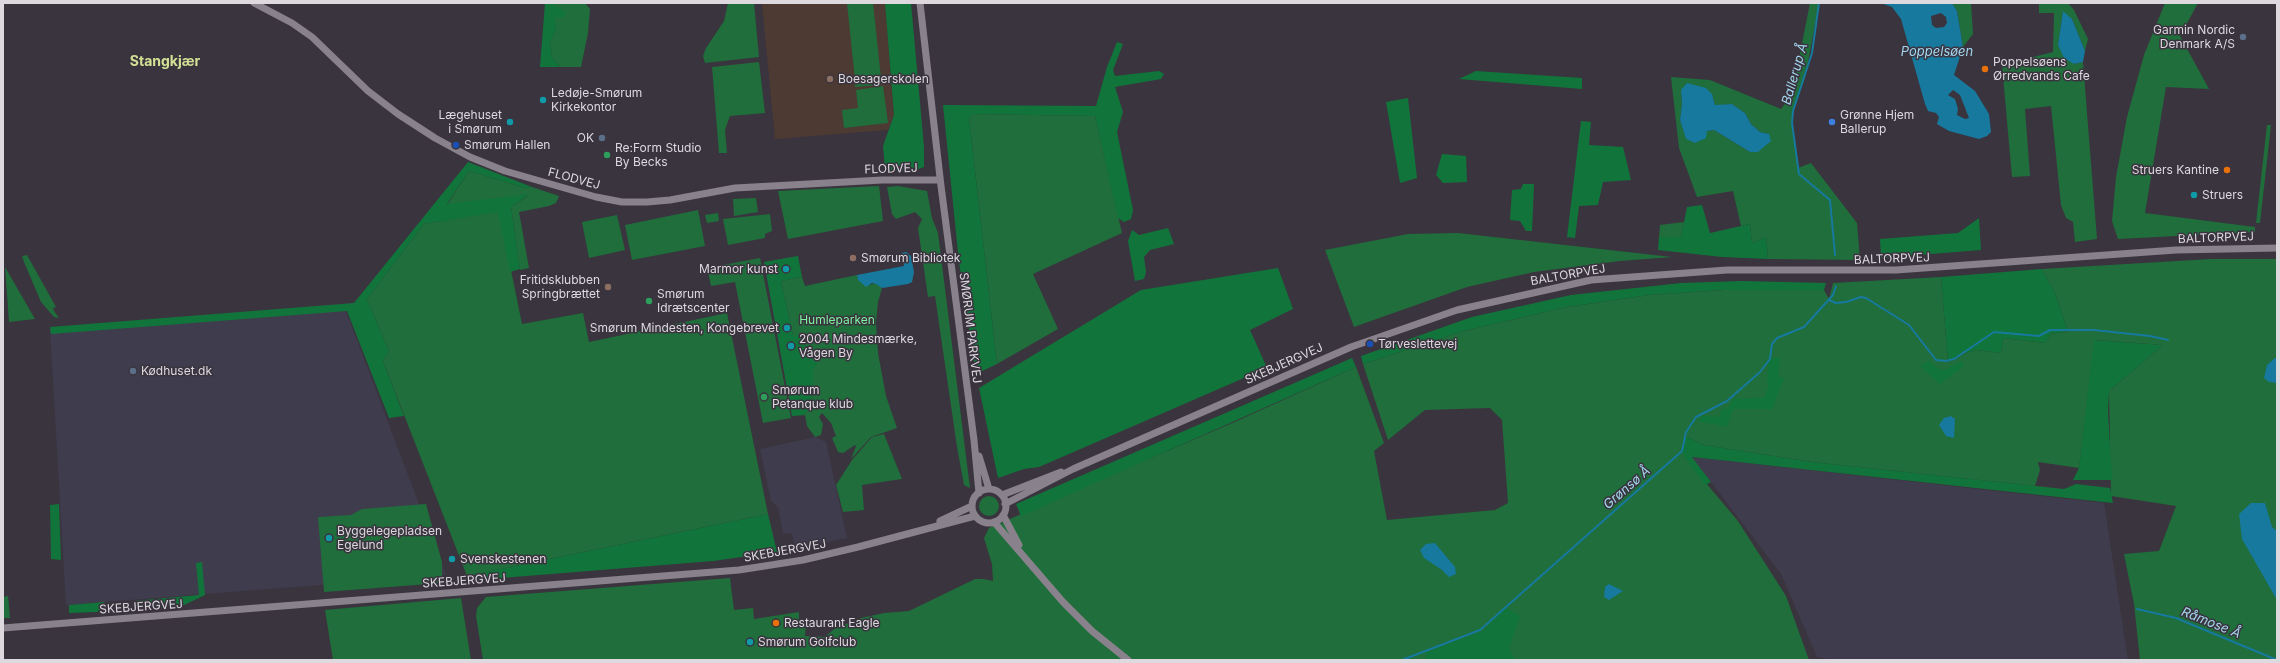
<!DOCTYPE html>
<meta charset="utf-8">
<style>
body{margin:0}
#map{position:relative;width:2280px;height:663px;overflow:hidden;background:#3a343e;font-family:Inter,sans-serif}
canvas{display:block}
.frame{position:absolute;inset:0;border:4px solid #ddd9df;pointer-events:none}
</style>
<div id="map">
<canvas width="2280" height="663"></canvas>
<div class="frame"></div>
</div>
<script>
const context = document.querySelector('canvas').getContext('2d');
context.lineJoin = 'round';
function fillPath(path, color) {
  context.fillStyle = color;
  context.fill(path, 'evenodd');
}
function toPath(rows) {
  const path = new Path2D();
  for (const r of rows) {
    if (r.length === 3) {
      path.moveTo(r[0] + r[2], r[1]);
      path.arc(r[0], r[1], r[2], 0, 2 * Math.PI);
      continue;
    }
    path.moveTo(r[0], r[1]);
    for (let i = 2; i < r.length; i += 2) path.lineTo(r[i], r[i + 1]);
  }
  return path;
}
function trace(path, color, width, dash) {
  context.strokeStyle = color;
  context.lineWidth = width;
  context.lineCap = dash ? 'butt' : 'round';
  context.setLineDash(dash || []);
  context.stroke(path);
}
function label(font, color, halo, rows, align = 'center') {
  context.font = font + ' Inter,sans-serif';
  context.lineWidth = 3;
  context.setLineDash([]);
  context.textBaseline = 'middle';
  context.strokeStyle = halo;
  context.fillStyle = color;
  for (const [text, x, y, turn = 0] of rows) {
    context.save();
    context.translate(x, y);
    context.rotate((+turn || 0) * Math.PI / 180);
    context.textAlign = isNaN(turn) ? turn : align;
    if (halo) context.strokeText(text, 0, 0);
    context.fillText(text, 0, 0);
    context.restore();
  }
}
const industrial = toPath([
 [344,306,446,575,66,605,50,329],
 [815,437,826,442,847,538,795,549,792,533,783,534,778,507,771,501,760,449],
 [1692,457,2104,503,2128,660,1836,660,1817,657,1781,574]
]);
const education = toPath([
 [762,3,885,3,894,115,888,130,775,139]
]);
const green = toPath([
 [551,3,585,3,590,9,588,33,581,67,560,67,552,57,550,43,556,29],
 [728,3,754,3,759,57,705,63,703,56,706,48,724,21],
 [847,3,873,3,881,78,855,80],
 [1810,3,1819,3,1805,78,1793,111,1792,123,1798,168,1811,163,1857,223,1860,260,1768,259,1766,237,1752,243,1750,224,1741,226,1733,191,1697,197,1679,148,1671,77,1710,80,1781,109,1792,94],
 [1681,90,1712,94,1715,106,1732,104,1745,113,1751,124,1760,132,1769,134,1750,152,1714,130,1707,131,1695,143,1686,138,1680,120,1682,104],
 [1952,3,1971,3,1973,34,1963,47,1957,11],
 [2039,3,2068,3,2074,10,2088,39,2085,51,2072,19,2063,12,2058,45,2074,64,2083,62,2097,239,2075,242,2073,222,2066,218,2061,205,2051,106,2025,109,2030,176,2012,177,2002,65,2053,52,2054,13,2039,13],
 [2165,3,2198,3,2180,36,2209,89,2166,87,2145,213,2255,227,2255,232,2118,239,2112,221,2116,177,2127,117,2144,55],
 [759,62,765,113,730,116,725,130,727,153,719,153,712,67],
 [880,80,881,85,855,87,855,82],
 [883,86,888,123,844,128,842,110,858,108,856,90],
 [973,114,1095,116,1122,233,1033,274,1058,329,997,364,969,118],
 [2267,125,2271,125,2260,223,2256,223],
 [469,171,526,188,532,187,559,196,556,203,549,206,519,212,529,268,520,270,511,207,529,195,447,205],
 [879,186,883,221,788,239,778,191],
 [898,186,927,191,932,218,938,233,970,488,964,485,957,447,935,296,928,297,918,228,922,219,915,212,896,219,892,214,887,187],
 [756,198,758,212,734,216,733,199],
 [698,210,705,246,632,260,625,225],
 [499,211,522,324,583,313,589,342,727,313,768,514,467,576,383,361,389,351,367,299,424,224],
 [718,213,719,221,707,223,705,215],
 [770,214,772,231,765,234,765,238,728,245,723,219],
 [617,215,625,250,589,258,582,222],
 [1684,222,1681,237,1659,237,1660,225],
 [1458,233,1672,257,1620,261,1534,272,1467,287,1354,327,1325,250,1408,234],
 [27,255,56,307,53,308,54,311,59,318,54,317,41,302,24,262,22,256],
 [760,258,791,418,763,423,735,282,711,286,707,268],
 [2211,259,2277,259,2277,660,2140,660,2134,604,2124,554,2159,551,2176,506,2111,496,2109,391,2163,345,2095,340,2079,468,2038,462,2040,470,2035,486,1812,462,1704,445,1685,436,1684,457,1738,521,1786,596,1809,660,483,660,476,616,477,608,486,597,730,578,734,610,753,608,754,619,799,612,799,623,806,624,805,636,825,637,834,629,861,618,884,613,909,611,975,579,984,579,993,581,992,564,984,538,989,528,1239,420,1356,367,1384,443,1374,451,1387,520,1495,510,1508,503,1502,420,1490,408,1425,410,1388,440,1363,364,1464,331,1567,307,1649,295,1724,290,1824,290,1829,299,1833,283,1941,277,1948,362,1966,353,1977,350,2001,353,2003,338,2045,343,2051,334,2068,331,2055,293,2042,269],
 [5,267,35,319,9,322],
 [857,275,858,280,869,285,876,283,882,288,878,302,876,323,878,353,886,396,897,428,871,437,851,459,856,446,855,445,843,453,838,452,832,438,836,436,831,423,822,413,819,417,823,424,821,435,815,437,807,426,805,415,813,394,813,370,793,335,781,281,802,277,805,286],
 [884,434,902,479,862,485,864,510,843,512,836,485,852,460,872,437],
 [989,506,10],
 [426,504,442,562,442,583,324,592,318,517,351,515,362,509],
 [8,596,10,618,3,618,3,597],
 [461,598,471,660,333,660,325,610]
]);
const forest = toPath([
 [545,3,551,3,567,13,562,18,555,17,556,29,550,43,552,57,560,67,540,67],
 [885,3,911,3,924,147,924,167,919,169,887,171,885,169,883,146,894,115],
 [1117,42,1123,44,1113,70,1115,76,1159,71,1164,74,1161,79,1115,87,1123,112,1117,132,1133,210,1131,219,1124,222,1118,218,1095,116,973,114,969,118,997,364,976,374,959,262,943,105,1096,106,1107,67],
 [1476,71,1582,78,1582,89,1459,79],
 [1408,98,1417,178,1400,183,1386,102],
 [1581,121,1591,122,1589,145,1623,147,1631,180,1603,182,1598,205,1579,206,1575,238,1567,237],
 [1442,154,1466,156,1467,182,1443,183,1436,175],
 [468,162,532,187,526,188,469,171,447,204,530,194,511,207,520,269,510,272,498,212,424,224,367,299,389,351,383,361,404,416,389,418,347,311,51,334,50,327,354,303],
 [1523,184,1534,184,1532,231,1526,231,1520,221,1510,220,1512,190,1521,189],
 [1702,205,1710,233,1750,224,1752,243,1766,237,1768,259,1722,257,1658,250,1659,237,1681,237,1687,207],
 [1979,218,1981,250,1881,258,1880,239,1958,233],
 [1168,228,1174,244,1150,250,1144,257,1146,272,1144,279,1135,281,1128,241,1132,230,1139,235],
 [798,256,802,277,781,281,793,335,800,336,817,364,813,370,813,394,805,415,792,416,764,262],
 [1278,268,1293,309,1250,330,1267,368,1039,467,1024,469,998,478,979,388,1141,290],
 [2042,269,2055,293,2068,331,2051,334,2045,343,2003,338,2001,353,1977,350,1966,353,1948,362,1941,277],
 [1742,281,1826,283,1824,290,1724,290,1649,295,1567,307,1464,331,1363,364,1361,356,1472,317,1571,295,1681,283],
 [2094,340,2163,345,2109,391,2108,412,2112,480,2073,480,2079,468],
 [1780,357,1778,376,1784,379,1772,409,1733,409,1727,427,1698,421,1702,416,1720,417,1721,410,1728,408,1733,399,1764,398,1769,386,1767,380,1769,359],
 [1352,358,1356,367,1021,516,1016,504],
 [1929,361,1942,371,1963,361,1963,367,1940,384,1920,366],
 [1685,436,1704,445,1812,462,2064,489,2076,484,2110,488,2113,503,1692,457,1711,482,1705,485,1684,457,1682,451],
 [59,504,61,560,51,559,50,505],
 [768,514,777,552,713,561,464,581,467,576],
 [202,562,205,595,184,605,136,607,134,605,134,601,199,595,196,563],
 [104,602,105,607,97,612,69,613,69,605],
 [1505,607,1520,616,1509,648,1515,659,1514,660,1426,660,1425,653,1483,631]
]);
const water = toPath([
 [1881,3,1952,3,1957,11,1963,47,1954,75,1975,91,1989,114,1991,132,1987,136,1979,139,1949,131,1937,124,1939,117,1936,113,1928,111,1925,104,1901,19,1892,7],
 [1941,13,1946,17,1947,23,1944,27,1936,28,1932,25,1931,16],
 [1953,90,1960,95,1969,118,1965,119,1957,115,1958,109,1955,99,1948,95],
 [2063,11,2072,19,2085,51,2083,62,2074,64,2064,58,2058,45],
 [1687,83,1706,88,1712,94,1715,105,1732,104,1745,113,1751,124,1760,132,1769,134,1771,141,1758,152,1750,152,1714,130,1707,131,1706,138,1695,143,1686,139,1680,120,1682,104,1681,90],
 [906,252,911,256,914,272,912,282,908,284,882,288,876,284,872,283,866,287,858,280,857,275,904,266,902,253],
 [2275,358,2277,358,2277,383,2269,382,2264,378,2267,365],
 [1951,416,1955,419,1954,438,1946,436,1939,425,1944,418],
 [2251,503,2265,503,2272,527,2277,531,2277,600,2242,539,2239,514],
 [1435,543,1455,567,1456,574,1449,577,1442,570,1424,558,1420,550,1426,544],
 [1609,584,1623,591,1609,600,1604,597,1605,587]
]);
const stream = toPath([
 [1819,3,1812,53,1793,111,1792,123,1799,174,1830,200,1835,255],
 [1829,300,1836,303,1846,302,1861,297,1866,298,1909,325,1936,360,1946,361,1954,359,1994,332,2039,336,2050,330,2094,330,2150,336,2168,340],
 [2137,609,2176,618,2277,660],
 [1402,660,1480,630,1682,451,1686,432,1696,417,1727,401,1760,372,1770,359,1772,344,1777,338,1804,327,1833,295,1836,286]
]);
const tertiary = toPath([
 [254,3,292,23,312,37,368,91,398,114,435,138,470,157,505,171,596,197,622,202,647,202,670,200,735,188,882,180,940,180],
 [920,3,941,186,974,440,979,493],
 [979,456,989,489],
 [989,506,17],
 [1002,495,1061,472],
 [1005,504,1073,469,1351,347,1457,310,1591,280,1727,270,1896,270,2176,250,2277,248],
 [1003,515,1019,545],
 [940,521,972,506],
 [994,522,1063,602,1092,631,1128,660],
 [3,628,739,570,803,560,858,547,975,516]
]);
const markers = [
 [2243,37,4,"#5c6f8a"],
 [1985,69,4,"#e8710a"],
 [830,79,4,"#8d6e63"],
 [543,100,4,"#0f9aa8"],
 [510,122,4,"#0f9aa8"],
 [1832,122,4,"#3f7fe0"],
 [602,138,4,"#5c6f8a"],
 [456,145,4,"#1a4fb4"],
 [607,155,4,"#2e9e5b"],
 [2227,170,4,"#e8710a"],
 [2194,195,4,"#0f9aa8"],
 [853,258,4,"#8d6e63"],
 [786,269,4,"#0f9aa8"],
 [608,287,4,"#8d6e63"],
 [649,301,4,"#2e9e5b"],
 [787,328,4,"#0f9aa8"],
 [1370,344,4,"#1a4fb4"],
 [791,346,4,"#0f9aa8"],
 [133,371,4,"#5c6f8a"],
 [764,397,4,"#2e9e5b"],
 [329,538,4,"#0f9aa8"],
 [452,559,4,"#0f9aa8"],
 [776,623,4,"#e8710a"],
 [750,642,4,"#0f9aa8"]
];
const poiNames = [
 ["Garmin Nordic",2235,30,"right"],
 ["Denmark A/S",2235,44,"right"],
 ["Poppelsøens",1993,62],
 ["Ørredvands Cafe",1993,76],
 ["Boesagerskolen",838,79],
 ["Ledøje-Smørum",551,93],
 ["Kirkekontor",551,107],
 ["Lægehuset",502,115,"right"],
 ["i Smørum",502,129,"right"],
 ["Grønne Hjem",1840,115],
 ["Ballerup",1840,129],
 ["OK",594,138,"right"],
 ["Smørum Hallen",464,145],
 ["Re:Form Studio",615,148],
 ["By Becks",615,162],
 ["Struers Kantine",2219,170,"right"],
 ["Struers",2202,195],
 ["Smørum Bibliotek",861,258],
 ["Marmor kunst",778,269,"right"],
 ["Fritidsklubben",600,280,"right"],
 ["Springbrættet",600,294,"right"],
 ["Smørum",657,294],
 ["Idrætscenter",657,308],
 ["Smørum Mindesten, Kongebrevet",779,328,"right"],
 ["2004 Mindesmærke,",799,339],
 ["Vågen By",799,353],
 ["Tørveslettevej",1378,344],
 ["Kødhuset.dk",141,371],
 ["Smørum",772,390],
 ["Petanque klub",772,404],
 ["Byggelegepladsen",337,531],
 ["Egelund",337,545],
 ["Svenskestenen",460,559],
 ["Restaurant Eagle",784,623],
 ["Smørum Golfclub",758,642]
];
const streetNames = [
 ["FLODVEJ",891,169,-2],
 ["FLODVEJ",574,179,15],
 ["BALTORPVEJ",2216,238,-2],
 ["BALTORPVEJ",1892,259,-2],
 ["BALTORPVEJ",1568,275,-10],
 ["SMØRUM PARKVEJ",970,328,83],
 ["SKEBJERGVEJ",1284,364,-24],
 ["SKEBJERGVEJ",785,551,-10],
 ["SKEBJERGVEJ",464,581,-4],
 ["SKEBJERGVEJ",141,607,-4]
];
const parkNames = [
 ["Humleparken",837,320]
];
const waterNames = [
 ["Poppelsøen",1937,52],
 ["Ballerup Å",1795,74,-74],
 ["Grønsø Å",1627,488,-41],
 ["Råmose Å",2211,623,22]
];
const quarterNames = [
 ["Stangkjær",165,62]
];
fillPath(industrial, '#3f3c4d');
fillPath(education, '#4d3a32');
fillPath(green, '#1f6e3b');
fillPath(forest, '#11753b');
fillPath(water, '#17799d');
trace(stream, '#17799d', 2);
trace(tertiary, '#89828c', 7);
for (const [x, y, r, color] of markers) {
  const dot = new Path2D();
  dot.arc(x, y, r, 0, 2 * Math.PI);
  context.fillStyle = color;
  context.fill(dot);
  trace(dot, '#3a343e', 1.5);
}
label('12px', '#ddd9df', '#3a343e', poiNames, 'left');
label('12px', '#ddd9df', '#3a343e', streetNames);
label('12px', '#7ff2a0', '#3a343e', parkNames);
label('italic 13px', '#a4d6ef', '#3a343e', waterNames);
label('bold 14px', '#d3e195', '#3a343e', quarterNames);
</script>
